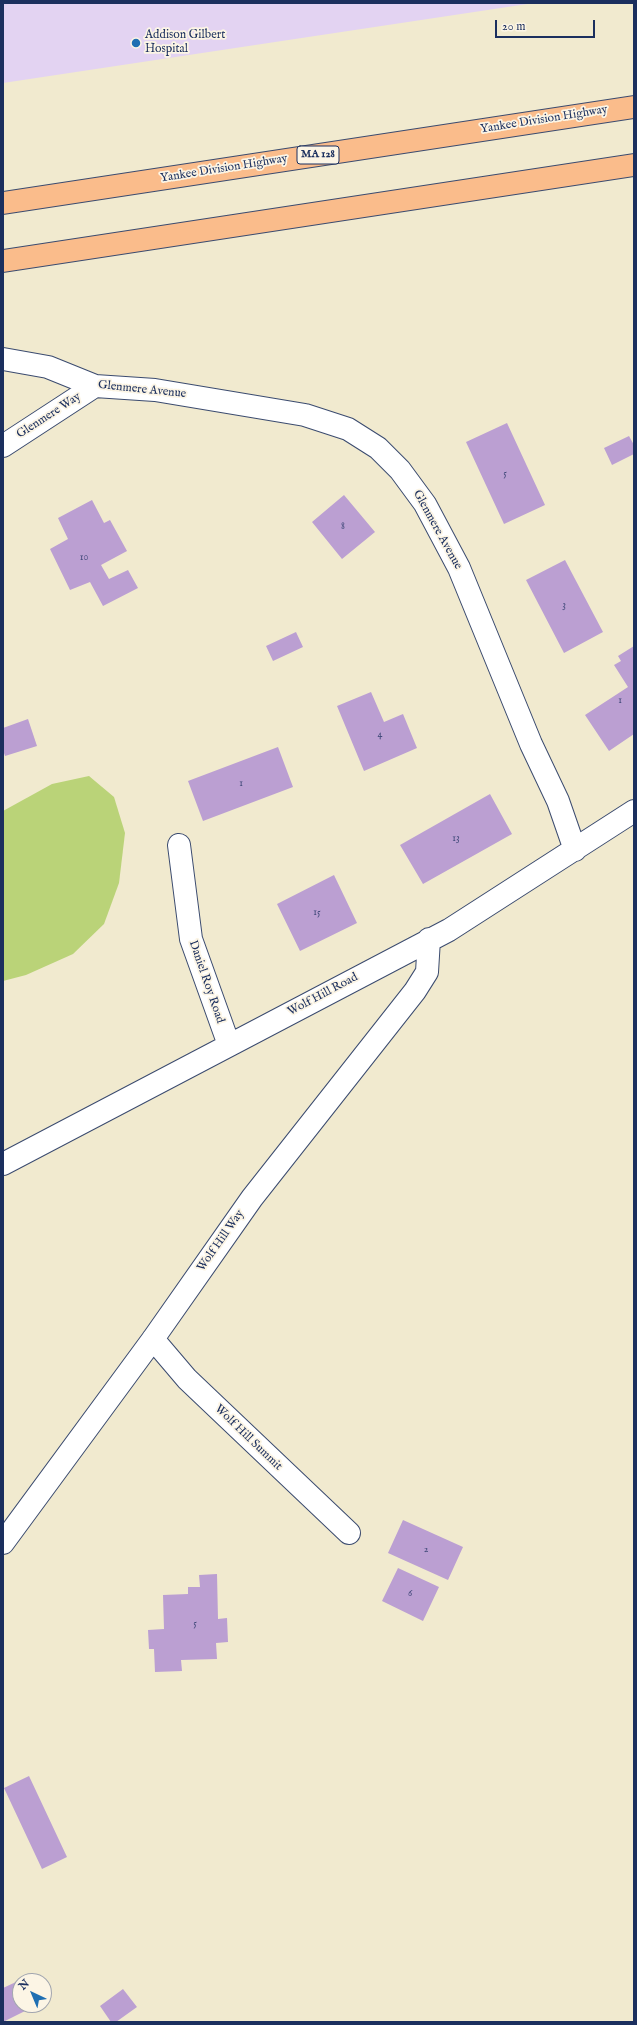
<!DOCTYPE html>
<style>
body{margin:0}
#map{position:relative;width:637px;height:2025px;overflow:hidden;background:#f1eacf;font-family:"IM FELL English",serif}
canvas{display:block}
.frame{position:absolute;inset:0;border:4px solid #1b2f5e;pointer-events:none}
.north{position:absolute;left:12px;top:1973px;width:40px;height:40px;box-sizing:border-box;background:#fcf5e5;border:1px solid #a2a6af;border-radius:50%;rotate:316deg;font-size:11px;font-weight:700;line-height:16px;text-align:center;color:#1b2f5e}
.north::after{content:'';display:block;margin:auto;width:14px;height:18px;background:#1f6fb2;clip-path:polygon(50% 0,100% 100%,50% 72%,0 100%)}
.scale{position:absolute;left:495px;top:20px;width:100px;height:18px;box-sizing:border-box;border:2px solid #1b2f5e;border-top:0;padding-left:5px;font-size:12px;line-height:14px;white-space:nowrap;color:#1b2f5e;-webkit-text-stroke:3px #fcf5e5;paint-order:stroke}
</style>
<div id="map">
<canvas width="637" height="2025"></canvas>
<div class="frame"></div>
<div class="north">N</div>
<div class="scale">20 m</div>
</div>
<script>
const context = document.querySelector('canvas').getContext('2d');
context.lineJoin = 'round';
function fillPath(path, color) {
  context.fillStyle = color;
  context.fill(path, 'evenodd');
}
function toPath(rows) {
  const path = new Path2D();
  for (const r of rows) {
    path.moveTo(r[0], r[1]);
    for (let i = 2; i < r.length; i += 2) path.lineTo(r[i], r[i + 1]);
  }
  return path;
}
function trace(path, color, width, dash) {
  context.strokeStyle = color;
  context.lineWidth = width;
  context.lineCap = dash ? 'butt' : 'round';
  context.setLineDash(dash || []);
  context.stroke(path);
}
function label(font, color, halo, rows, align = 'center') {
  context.font = font + ' "IM FELL English",serif';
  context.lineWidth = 3.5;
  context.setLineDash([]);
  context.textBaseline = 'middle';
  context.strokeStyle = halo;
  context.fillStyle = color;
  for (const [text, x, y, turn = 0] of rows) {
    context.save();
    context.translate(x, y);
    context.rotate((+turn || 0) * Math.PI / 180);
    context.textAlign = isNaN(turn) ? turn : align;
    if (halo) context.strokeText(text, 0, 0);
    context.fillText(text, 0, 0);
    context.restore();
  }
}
const built = toPath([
 [3,3,534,3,3,83]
]);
const green = toPath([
 [89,776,114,797,125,833,119,883,104,924,73,954,26,975,3,981,3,811,52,784]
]);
const building = toPath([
 [507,423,545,505,504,524,466,442],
 [629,436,634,445,634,454,612,465,604,448],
 [344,495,375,532,342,559,312,522],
 [92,500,104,523,110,520,127,551,101,565,109,579,128,570,138,588,103,606,90,582,70,590,50,549,68,539,58,518],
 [565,560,603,632,564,653,526,580],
 [296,632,303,647,273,661,266,646],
 [634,646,634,734,609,751,585,715,628,687,614,665,621,661,618,656],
 [371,692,384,722,403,714,417,748,364,771,337,706],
 [28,719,37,746,5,756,3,750,3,728],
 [278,747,293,787,203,821,188,781],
 [490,794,512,834,423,884,400,845],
 [334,875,357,923,300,951,277,904],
 [403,1520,463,1547,448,1580,388,1553],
 [398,1568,439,1587,423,1621,382,1601],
 [217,1574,218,1619,227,1618,228,1642,216,1643,217,1659,181,1660,182,1671,155,1672,154,1649,149,1649,148,1630,164,1629,163,1595,188,1594,188,1587,200,1587,199,1575],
 [29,1776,67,1857,42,1869,4,1788],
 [16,1982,20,1989,20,2005,28,2005,29,2009,3,2022,3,1988],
 [123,1989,137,2007,116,2022,111,2022,100,2006]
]);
const minor = toPath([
 [3,359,48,367,95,386,155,390,305,415,348,429,378,448,400,470,425,504,459,568,531,744,558,801,575,850],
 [3,446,95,386],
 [179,845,191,939,229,1045],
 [3,1164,449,930,634,811],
 [153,1339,187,1379,349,1533],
 [3,1543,153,1339,252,1198,415,991,427,972,429,939]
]);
const motorway = toPath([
 [3,203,634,107],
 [3,261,634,165]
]);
const markers = [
 [136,43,5,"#1f6fb2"]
];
const numberNames = [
 ["5",505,474],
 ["8",343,527],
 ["10",84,558],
 ["3",564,606],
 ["1",620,701],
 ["4",380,735],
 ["1",241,784],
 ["13",456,839],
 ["15",317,913],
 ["2",426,1550],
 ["6",410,1594],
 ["5",195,1624]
];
const shields = [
 [318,155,42]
];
const shieldNames = [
 ["MA 128",318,155]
];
const poiNames = [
 ["Addison Gilbert",145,36],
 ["Hospital",145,50]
];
const streetNames = [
 ["Yankee Division Highway",544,120,-9],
 ["Yankee Division Highway",224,169,-9],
 ["Glenmere Avenue",142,390,6],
 ["Glenmere Way",49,416,-33],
 ["Glenmere Avenue",437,530,61],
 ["Daniel Roy Road",206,982,71],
 ["Wolf Hill Road",323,995,-28],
 ["Wolf Hill Way",221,1241,-55],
 ["Wolf Hill Summit",248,1438,44]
];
fillPath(built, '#e3d3f2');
fillPath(green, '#bad378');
fillPath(building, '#bb9fd2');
trace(minor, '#3b4b6f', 24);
trace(motorway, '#3b4b6f', 24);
trace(minor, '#fff', 22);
trace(motorway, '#fabc8b', 22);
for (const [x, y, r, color] of markers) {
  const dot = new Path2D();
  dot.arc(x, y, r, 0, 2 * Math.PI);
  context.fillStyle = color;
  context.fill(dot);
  trace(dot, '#fcf5e5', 1.5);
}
label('10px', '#434b7b', null, numberNames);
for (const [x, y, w] of shields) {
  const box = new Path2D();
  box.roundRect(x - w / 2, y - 9, w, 18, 3);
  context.fillStyle = '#fcf5e5';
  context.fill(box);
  trace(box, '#1b2f5e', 1);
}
label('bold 11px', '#1b2f5e', null, shieldNames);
label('12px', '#1b2f5e', '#fcf5e5', poiNames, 'left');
label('12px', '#1b2f5e', '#fcf5e5', streetNames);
</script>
